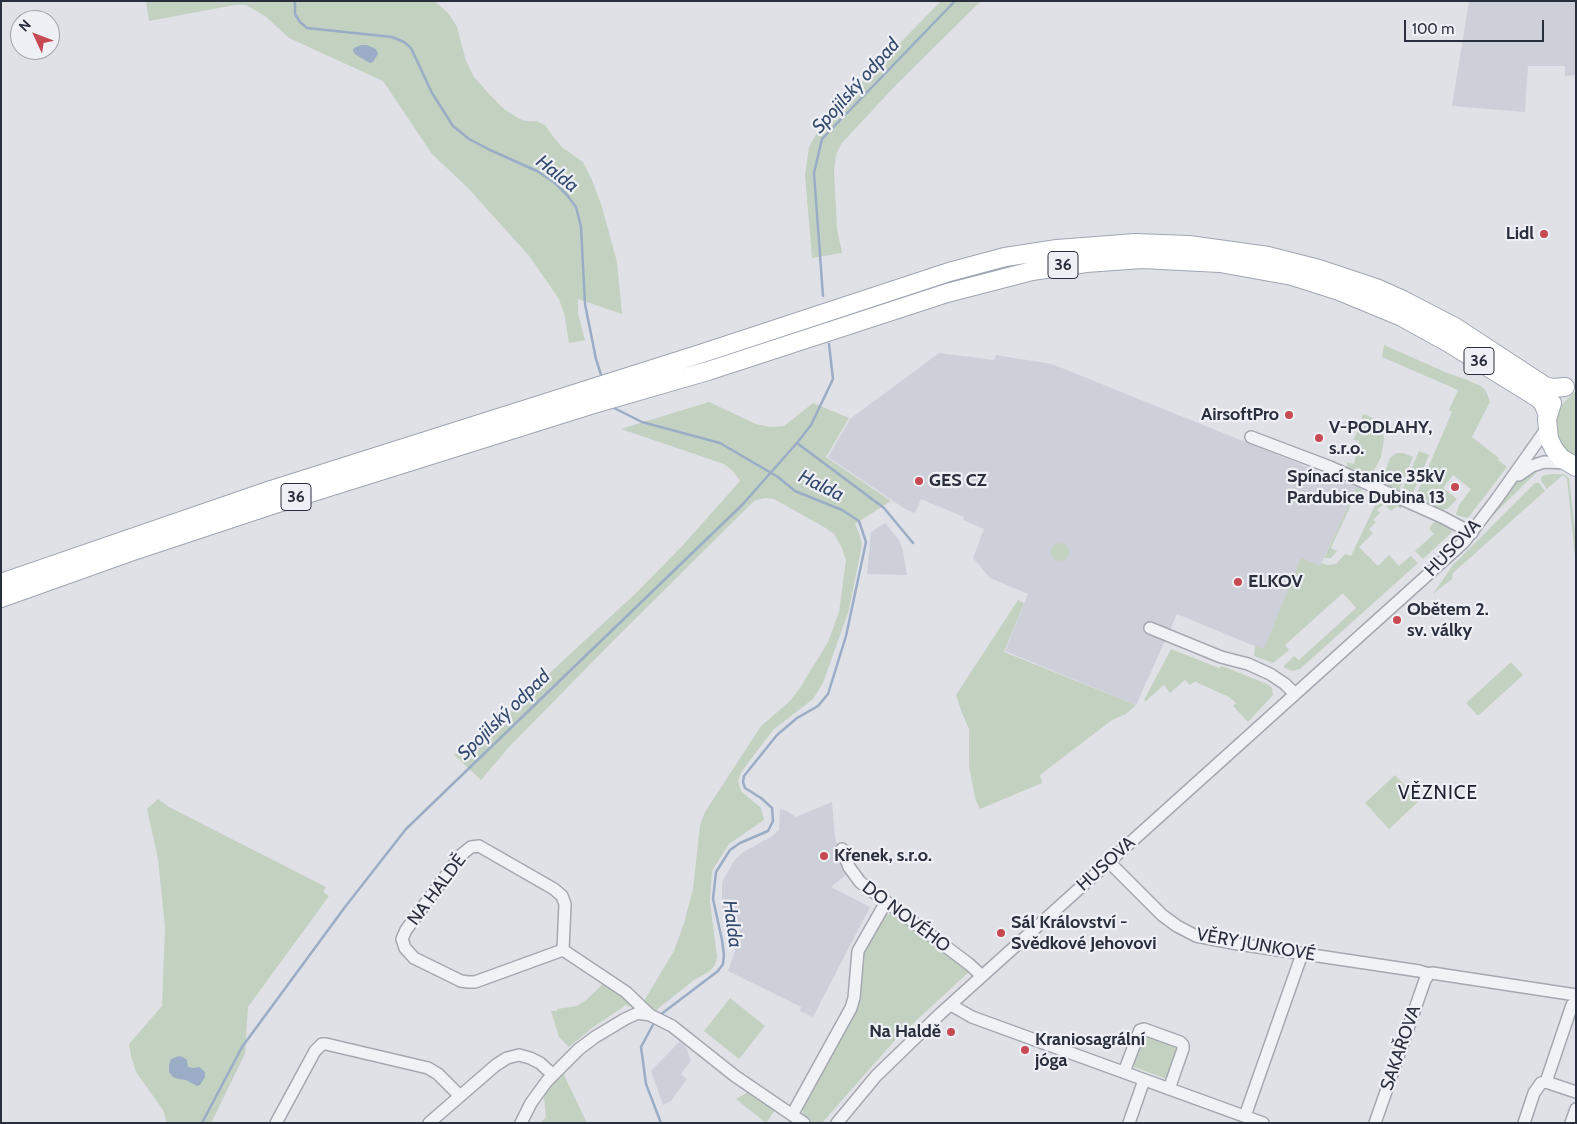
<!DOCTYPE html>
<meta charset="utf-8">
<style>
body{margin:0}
#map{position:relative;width:1577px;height:1124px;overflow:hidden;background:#dfe1e7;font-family:Cabin,sans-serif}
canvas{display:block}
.frame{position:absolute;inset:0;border:2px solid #292f3d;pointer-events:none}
.north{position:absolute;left:10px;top:10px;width:50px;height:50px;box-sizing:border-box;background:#eef0f5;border:1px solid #9fa3ab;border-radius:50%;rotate:313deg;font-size:14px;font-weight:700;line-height:20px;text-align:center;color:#292f3d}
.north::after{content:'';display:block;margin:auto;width:18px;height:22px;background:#c74a53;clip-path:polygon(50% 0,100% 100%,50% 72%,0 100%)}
.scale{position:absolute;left:1404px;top:20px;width:140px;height:22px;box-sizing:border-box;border:2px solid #292f3d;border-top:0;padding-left:6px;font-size:15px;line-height:18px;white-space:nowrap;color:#292f3d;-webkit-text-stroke:4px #eef0f5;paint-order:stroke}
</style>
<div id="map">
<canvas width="1577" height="1124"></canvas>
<div class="frame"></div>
<div class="north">N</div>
<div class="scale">100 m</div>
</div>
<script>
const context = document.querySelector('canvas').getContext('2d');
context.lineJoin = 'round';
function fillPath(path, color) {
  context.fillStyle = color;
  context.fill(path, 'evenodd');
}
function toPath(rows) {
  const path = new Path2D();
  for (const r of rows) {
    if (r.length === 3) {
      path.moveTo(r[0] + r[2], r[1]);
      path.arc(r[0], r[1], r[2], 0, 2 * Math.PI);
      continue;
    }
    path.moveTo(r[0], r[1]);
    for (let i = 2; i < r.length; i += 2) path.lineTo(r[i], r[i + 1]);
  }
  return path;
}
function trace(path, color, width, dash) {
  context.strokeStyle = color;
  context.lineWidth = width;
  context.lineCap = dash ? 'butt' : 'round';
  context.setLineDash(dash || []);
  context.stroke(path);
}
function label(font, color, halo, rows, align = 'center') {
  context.font = font + ' Cabin,sans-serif';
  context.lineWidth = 4.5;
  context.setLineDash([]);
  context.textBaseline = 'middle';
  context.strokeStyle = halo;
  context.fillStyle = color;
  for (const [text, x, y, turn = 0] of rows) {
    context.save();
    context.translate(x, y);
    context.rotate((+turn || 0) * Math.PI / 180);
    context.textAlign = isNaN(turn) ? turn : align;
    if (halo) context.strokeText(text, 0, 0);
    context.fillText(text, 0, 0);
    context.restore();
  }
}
const built = toPath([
 [1469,1,1576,1,1576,75,1565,76,1565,66,1528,66,1525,112,1452,106],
 [939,353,994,360,996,355,1052,364,1357,487,1320,566,1301,559,1264,650,1177,614,1136,705,1005,651,1028,594,990,578,973,558,984,529,963,520,964,517,921,499,915,513,905,509,828,457,850,419],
 [885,523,899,540,903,551,907,575,867,574,871,532],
 [832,802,835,838,846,875,831,887,870,907,813,1017,800,1011,801,1007,728,971,735,951,728,935,722,908,722,882,734,861,743,852,771,837,779,830,780,809,787,811,796,817],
 [680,1041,686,1047,691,1061,681,1074,687,1079,671,1101,663,1105,651,1071]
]);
const green = toPath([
 [146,1,435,1,449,14,457,27,466,61,474,77,491,96,504,109,518,118,525,121,536,121,545,125,554,138,563,148,583,162,592,180,602,207,617,262,622,314,578,299,578,314,585,340,569,343,565,317,559,299,530,257,468,188,432,154,383,81,289,38,265,16,246,5,235,5,149,21],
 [941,1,981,1,895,86,841,144,836,155,834,170,837,229,842,253,812,258,805,175,809,147,823,122],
 [1384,345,1445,372,1467,380,1481,386,1486,391,1490,402,1472,437,1499,458,1498,460,1507,467,1468,518,1456,515,1459,505,1471,489,1453,475,1443,488,1457,499,1447,509,1439,510,1415,498,1452,412,1449,410,1458,390,1382,357],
 [1576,391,1576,456,1567,451,1560,441,1556,425,1557,414,1562,404],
 [709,402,756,424,770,427,784,426,813,403,849,418,826,457,891,501,855,524,859,533,862,544,849,610,823,683,813,699,773,730,742,771,738,781,741,791,761,808,764,820,729,844,712,871,710,901,717,957,715,965,710,971,694,980,655,1011,644,1001,674,951,684,923,693,889,700,825,705,812,761,726,789,702,800,688,828,642,839,612,846,560,841,546,834,534,824,527,774,499,765,498,754,501,614,640,508,748,481,780,453,754,462,754,489,735,527,694,636,593,684,544,740,481,733,471,724,464,621,429],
 [1363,414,1381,421,1384,439,1381,457,1370,478,1348,469,1347,465,1347,462,1354,464,1359,441,1353,440,1359,428],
 [1419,451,1429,455,1413,493,1403,488],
 [1396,453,1403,453,1413,457,1399,491,1389,487,1383,477,1390,458],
 [1539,468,1537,472,1486,522,1518,481,1524,476],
 [1552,474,1564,474,1569,478,1576,540,1576,566,1567,479,1563,475,1547,489,1541,481,1542,476],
 [1535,483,1539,483,1545,491,1453,573,1452,579,1433,594,1453,565],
 [1357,487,1361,489,1363,495,1361,499,1355,496,1331,548,1337,551,1331,558,1324,558],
 [1376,494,1401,505,1401,509,1397,506,1391,511,1384,504,1377,510,1380,513,1373,520,1376,522,1369,529,1373,533,1359,547,1378,566,1389,555,1399,566,1411,556,1418,563,1300,669,1292,671,1283,667,1294,656,1299,660,1356,608,1343,593,1285,645,1289,650,1273,663,1254,656,1255,646,1264,649,1301,558,1320,566,1322,563,1328,565,1336,564,1345,554,1351,556,1375,505,1369,502,1370,497],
 [1436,520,1447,526,1452,532,1423,559,1415,551,1434,534,1429,528],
 [1060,552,9],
 [1018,600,1024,603,1004,652,1136,705,1126,714,1112,720,1040,775,1042,783,980,809,976,801,969,767,969,729,962,713,956,695],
 [1171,649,1219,668,1222,666,1267,684,1272,688,1273,695,1248,722,1233,706,1236,703,1229,697,1198,683,1196,681,1190,685,1185,680,1170,693,1164,685,1146,701,1144,700],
 [1511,662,1523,675,1479,715,1477,715,1466,703],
 [1395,775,1419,801,1389,829,1365,803],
 [158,799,169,807,326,887,323,892,329,896,248,1007,245,1054,211,1123,167,1123,163,1110,136,1072,131,1056,129,1044,162,1006,165,928,158,859,147,809],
 [890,914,897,916,970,971,896,1039,822,1123,812,1123,805,1117,803,1114,803,1108,852,1016,861,956,883,915],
 [605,982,635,1006,633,1008,626,1005,592,1028,569,1047,559,1037,551,1011,557,1011,557,1009,577,1006,585,1001],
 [730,998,765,1026,739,1059,704,1031],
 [1144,1034,1178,1046,1169,1080,1129,1065],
 [563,1073,587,1123,540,1123,546,1117,544,1097,545,1090,550,1083],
 [750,1091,776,1109,766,1123,736,1099]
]);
const water = toPath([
 [361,45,367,45,376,49,378,54,373,62,370,63,366,61,355,54,353,51,354,48],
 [179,1056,183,1057,187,1060,188,1067,193,1068,199,1067,205,1072,205,1077,200,1085,197,1086,186,1080,178,1079,173,1077,169,1072,169,1065,171,1059]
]);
const stream = toPath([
 [295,1,295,14,300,22,307,28,392,37,404,42,411,48,432,93,453,126,469,139,490,150,537,171,555,183,567,195,576,207,581,227,585,304,596,359,602,378],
 [823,296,814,173,822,139,955,1],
 [612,407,642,422,720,443,778,477,795,491,842,510,859,521,866,542,846,636,828,694,818,706,797,718,777,735,744,776,743,782,745,788,761,798,772,808,773,821,768,831,740,843,730,850,716,872,713,899,722,940,724,955,723,964,718,971,660,1015],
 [797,443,884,508,913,543],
 [655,1021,641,1047,646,1084,661,1123],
 [202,1123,242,1047,345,907,406,829,742,505,797,443,811,425,833,379,829,344]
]);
const street = toPath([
 [1251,437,1330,467,1442,517,1472,533],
 [1519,475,1532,466,1544,462,1567,463],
 [1150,628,1221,657,1248,664,1270,674,1285,684,1295,694],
 [479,846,554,889,562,896,565,904,563,950,475,982,468,982,461,981,414,958,405,948,402,939,406,930,461,855,471,847,479,846],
 [842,849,849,867,860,882,969,964,982,976],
 [1109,862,1162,915,1177,926,1196,936,1238,944,1419,971,1429,974,1432,973,1576,995],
 [563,950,626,992,650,1015,672,1026,735,1076,804,1123],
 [951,1005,972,1017,1263,1123],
 [1124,1072,1140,1030,1144,1029,1180,1042,1183,1045,1183,1049,1169,1089],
 [1546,1082,1572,1005],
 [792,1115,851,1008,854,998,858,951,886,902],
 [1245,1116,1302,954],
 [276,1123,315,1051,322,1044,326,1044,428,1068,438,1074,460,1096],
 [429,1123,496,1065,507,1058,519,1055,530,1058,540,1063,552,1074],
 [521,1123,531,1103,547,1081,579,1049,595,1037,625,1019,638,1013,650,1015],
 [837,1123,876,1076,940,1014,1464,542,1496,500,1547,428],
 [1129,1123,1144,1080],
 [1375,1123,1425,980,1429,974],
 [1524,1123,1534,1093,1541,1083,1546,1082,1576,1092],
 [1571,1123,1576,1109]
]);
const primary = toPath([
 [1552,403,1547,419,1549,439,1554,449,1561,458,1576,467],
 [1,583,271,490,700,354,949,272,1005,257,1057,249,1135,243,1189,245,1268,256,1319,269,1376,288,1403,300,1455,327,1545,386,1552,388,1565,387],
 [1,598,130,552,275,504,594,404,708,371,947,293,1032,271,1086,263,1142,259,1220,263,1292,276,1339,291,1402,317,1449,343,1538,398,1543,403,1548,415]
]);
const markers = [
 [1544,234,5,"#c74a53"],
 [1289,415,5,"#c74a53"],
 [1319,438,5,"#c74a53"],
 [919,481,5,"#c74a53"],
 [1455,487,5,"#c74a53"],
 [1238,582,5,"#c74a53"],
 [1397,620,5,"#c74a53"],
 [824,856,5,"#c74a53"],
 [1001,933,5,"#c74a53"],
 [951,1032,5,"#c74a53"],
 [1025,1050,5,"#c74a53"]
];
const shields = [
 [1063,265,30],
 [1479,361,30],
 [296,497,30]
];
const shieldNames = [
 ["36",1063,265],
 ["36",1479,361],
 ["36",296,497]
];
const poiNames = [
 ["Lidl",1534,234,"right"],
 ["AirsoftPro",1279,415,"right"],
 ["V-PODLAHY,",1329,428],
 ["s.r.o.",1329,449],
 ["Spínací stanice 35kV",1445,477,"right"],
 ["Pardubice Dubina 13",1445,498,"right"],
 ["GES CZ",929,481],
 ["ELKOV",1248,582],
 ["Obětem 2.",1407,610],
 ["sv. války",1407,631],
 ["Křenek, s.r.o.",834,856],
 ["Sál Království -",1011,923],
 ["Svědkové Jehovovi",1011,944],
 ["Na Haldě",941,1032,"right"],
 ["Kraniosagrální",1035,1040],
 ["jóga",1035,1061]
];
const streetNames = [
 ["HUSOVA",1453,548,-46],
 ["HUSOVA",1106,864,-42],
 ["NA HALDĚ",437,890,-53],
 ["DO NOVÉHO",906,917,37],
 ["VĚRY JUNKOVÉ",1256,945,10],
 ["SAKAŘOVA",1401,1048,-71]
];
const waterNames = [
 ["Spojilský odpad",856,86,-48],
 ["Halda",557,174,38],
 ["Halda",821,486,26],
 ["Spojilský odpad",504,715,-44],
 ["Halda",732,924,82]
];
const neighbourhoodNames = [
 ["VĚZNICE",1438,793]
];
fillPath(built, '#cdd0d9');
fillPath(green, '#c3d1c0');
fillPath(water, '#9badc6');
trace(stream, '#9badc6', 2.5);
trace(street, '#a5a8b1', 14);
trace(primary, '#9fa5b2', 20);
trace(street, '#f1f2f6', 11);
trace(primary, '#fff', 18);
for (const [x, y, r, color] of markers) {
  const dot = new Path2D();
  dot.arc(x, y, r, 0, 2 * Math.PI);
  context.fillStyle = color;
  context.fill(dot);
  trace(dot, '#eef0f5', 2);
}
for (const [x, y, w] of shields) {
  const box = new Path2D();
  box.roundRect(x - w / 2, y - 13.5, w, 27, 4);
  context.fillStyle = '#eef0f5';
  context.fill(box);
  trace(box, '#292f3d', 1);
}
label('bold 16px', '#292f3d', null, shieldNames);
label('bold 18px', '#292f3d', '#eef0f5', poiNames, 'left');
label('18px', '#292f3d', '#eef0f5', streetNames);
label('italic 19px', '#354a6f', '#eef0f5', waterNames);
context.letterSpacing = '1px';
label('19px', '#1b202e', '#eef0f5', neighbourhoodNames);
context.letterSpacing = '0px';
</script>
